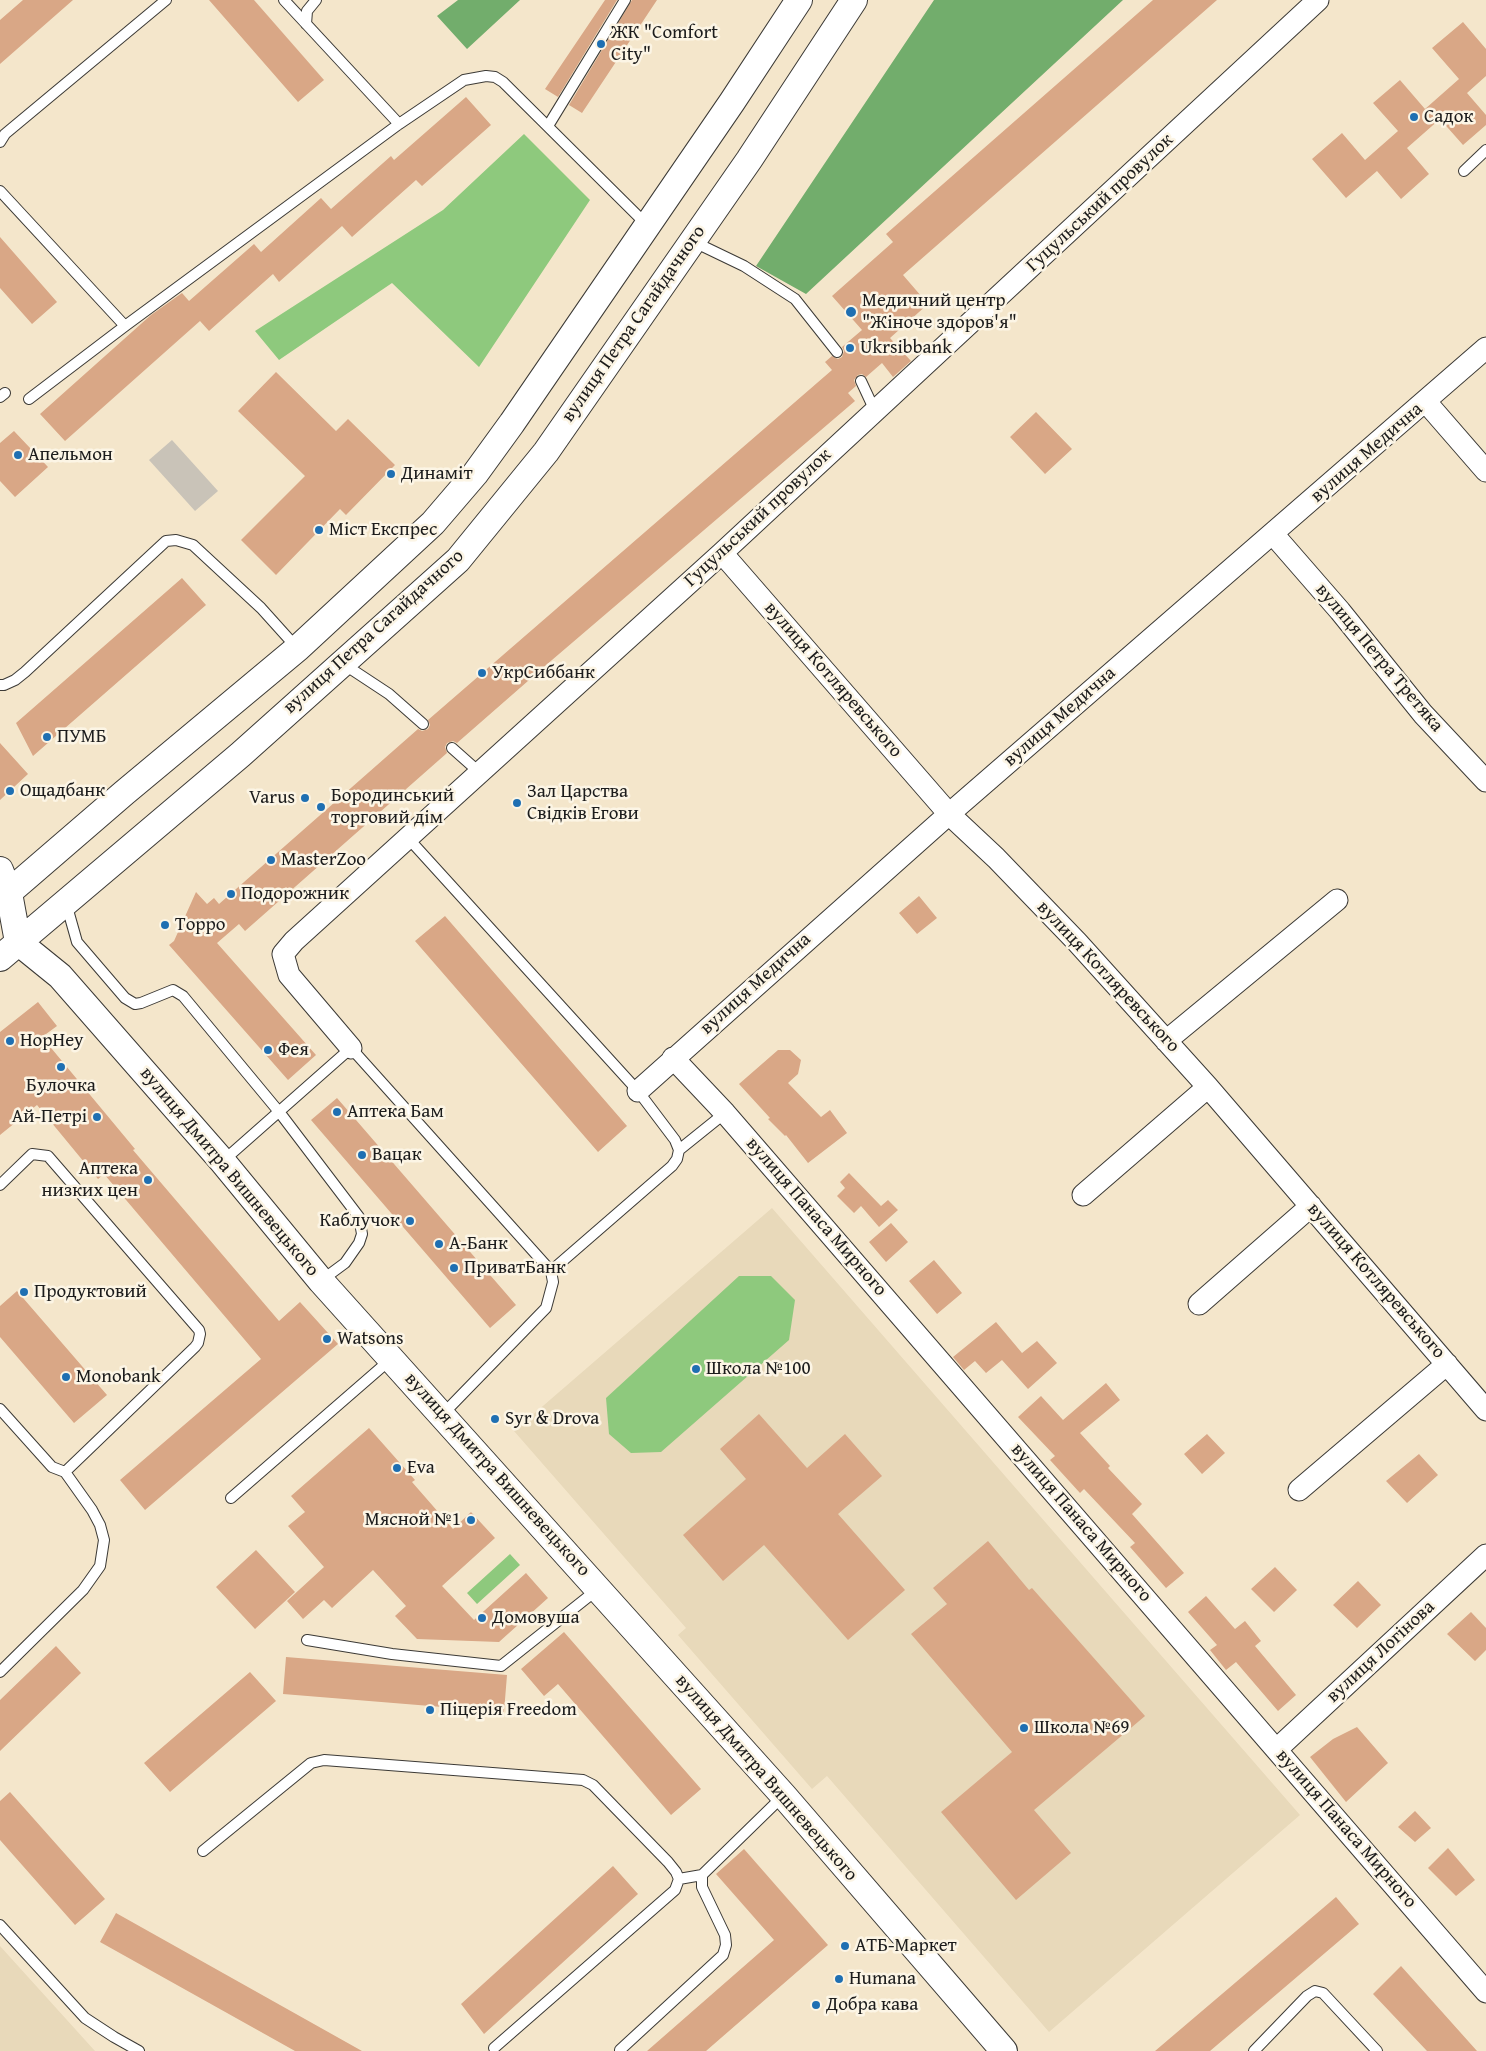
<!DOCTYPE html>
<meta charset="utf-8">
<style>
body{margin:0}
canvas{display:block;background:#f4e6cb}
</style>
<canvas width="1486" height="2051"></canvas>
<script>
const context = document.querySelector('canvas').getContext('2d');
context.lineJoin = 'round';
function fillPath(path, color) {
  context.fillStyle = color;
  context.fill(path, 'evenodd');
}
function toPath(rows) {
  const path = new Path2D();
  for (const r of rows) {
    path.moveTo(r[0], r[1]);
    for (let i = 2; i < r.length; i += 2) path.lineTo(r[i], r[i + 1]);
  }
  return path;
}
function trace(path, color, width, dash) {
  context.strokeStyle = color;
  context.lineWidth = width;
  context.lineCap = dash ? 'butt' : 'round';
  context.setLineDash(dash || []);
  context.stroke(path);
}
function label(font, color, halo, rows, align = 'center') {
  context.font = font + ' "Gentium Book Plus",serif';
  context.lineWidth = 5;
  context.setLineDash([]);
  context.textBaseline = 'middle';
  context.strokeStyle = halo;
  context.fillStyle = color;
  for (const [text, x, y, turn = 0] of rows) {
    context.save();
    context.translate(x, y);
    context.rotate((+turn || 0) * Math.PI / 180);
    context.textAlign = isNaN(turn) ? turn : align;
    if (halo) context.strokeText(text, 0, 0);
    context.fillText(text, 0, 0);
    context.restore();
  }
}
const built = toPath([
 [772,1208,1300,1815,1049,2032,827,1776,812,1789,678,1635,686,1628,514,1431],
 [0,1946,95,2051,0,2051]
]);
const industrial = toPath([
 [172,440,218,491,195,511,149,460]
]);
const green = toPath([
 [524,134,590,200,479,367,392,283,279,360,255,331,443,210],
 [739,1276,771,1276,795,1300,789,1340,661,1452,631,1453,609,1434,606,1398],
 [510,1554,520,1565,477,1604,467,1593]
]);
const forest = toPath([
 [458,0,520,0,467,49,437,16],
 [934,0,1123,0,806,294,756,266]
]);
const building = toPath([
 [23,0,73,0,0,64,0,20],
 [209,0,254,0,324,80,298,102],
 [605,0,617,0,558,97,545,89],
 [632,0,657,0,582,113,569,105],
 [1153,0,1217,0,903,275,928,304,890,338,911,361,893,377,882,363,866,377,862,374,858,375,854,380,856,386,848,393,855,401,552,660,457,743,453,741,447,743,445,747,447,753,245,931,239,924,217,943,316,1055,288,1080,169,945,174,941,196,892,207,904,214,898,219,904,418,729,422,731,428,729,430,725,428,720,832,370,825,362,832,356,838,359,842,357,844,351,842,347,862,330,832,296,893,242,886,234],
 [1463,22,1486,49,1486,76,1467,93,1486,115,1486,125,1463,145,1440,119,1407,148,1429,174,1401,199,1377,171,1346,198,1312,159,1342,133,1365,160,1398,131,1373,103,1400,80,1425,109,1459,79,1432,48],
 [466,97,491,125,422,186,416,180,352,237,342,226,279,282,273,274,209,331,200,321,65,441,40,414,151,315,182,293,189,301,254,244,261,252,321,198,331,209,391,156,394,160],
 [0,237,57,302,32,324,0,288],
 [276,372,336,431,348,419,395,465,346,515,340,509,276,575,241,540,305,476,238,411],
 [1036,412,1072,449,1045,474,1010,437],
 [14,431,48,467,15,497,0,481,0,443],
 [182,578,206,605,33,756,16,723],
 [0,743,28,774,0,800],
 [919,896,937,918,917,934,899,913],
 [445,916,627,1126,598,1152,415,941],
 [38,1002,57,1026,42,1037,135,1149,133,1150,279,1321,300,1302,338,1344,145,1510,120,1480,261,1359,104,1174,98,1179,37,1105,0,1135,0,1032],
 [778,1050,790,1050,801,1060,798,1074,788,1083,821,1117,830,1110,847,1133,808,1163,786,1135,785,1136,768,1119,770,1118,739,1084],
 [337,1098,516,1305,490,1328,311,1120],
 [849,1173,881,1206,888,1200,898,1210,879,1227,861,1206,854,1213,837,1196,845,1188,840,1182],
 [891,1223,908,1242,886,1262,869,1242],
 [934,1260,962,1293,937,1314,909,1281],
 [17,1291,107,1395,74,1423,0,1337,0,1306],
 [996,1322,1022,1353,1037,1341,1057,1363,1028,1389,1002,1360,986,1373,975,1361,964,1370,953,1357],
 [1106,1383,1120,1400,1080,1433,1110,1466,1108,1468,1142,1504,1132,1514,1184,1573,1166,1588,1130,1547,1135,1543,1084,1489,1080,1493,1050,1460,1055,1456,1018,1417,1041,1396,1063,1420],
 [759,1414,807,1468,845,1434,882,1476,838,1514,905,1590,848,1640,764,1545,723,1581,683,1535,746,1479,720,1449],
 [369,1428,415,1480,412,1482,453,1529,471,1512,495,1538,442,1586,474,1620,526,1573,548,1598,499,1642,417,1639,395,1616,406,1606,373,1570,332,1608,324,1600,303,1619,287,1601,324,1567,288,1526,305,1512,291,1496],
 [1207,1434,1225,1453,1202,1474,1184,1454],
 [1419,1454,1438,1475,1407,1503,1386,1481],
 [988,1541,1029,1590,1032,1588,1145,1716,1034,1810,1071,1853,1016,1900,941,1812,1012,1752,911,1634,947,1604,933,1588],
 [256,1550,295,1592,255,1629,216,1587],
 [1275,1567,1297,1590,1274,1612,1251,1589],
 [1358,1581,1381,1605,1357,1628,1333,1605],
 [1206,1596,1235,1629,1245,1621,1261,1641,1255,1646,1296,1695,1278,1711,1236,1662,1226,1670,1210,1650,1217,1645,1188,1612],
 [1471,1612,1486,1628,1486,1650,1475,1661,1447,1634],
 [564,1632,701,1789,671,1815,558,1684,544,1696,521,1669],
 [56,1646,81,1673,0,1751,0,1700],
 [286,1657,507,1675,504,1712,283,1694],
 [250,1672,276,1701,170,1792,144,1763],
 [1357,1727,1388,1763,1346,1802,1310,1757,1333,1739],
 [10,1792,105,1899,75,1925,0,1840,0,1801],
 [1415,1811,1431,1828,1415,1842,1398,1827],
 [1448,1848,1475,1880,1456,1896,1428,1868],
 [744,1849,828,1945,706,2051,647,2051,774,1940,716,1874],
 [613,1866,638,1894,484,2034,461,2004],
 [1336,1897,1359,1924,1210,2051,1155,2051],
 [116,1913,362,2051,295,2051,100,1942],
 [1401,1966,1477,2051,1427,2051,1373,1994]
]);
const service = toPath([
 [284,0,399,124],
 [306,24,307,11,316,0],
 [548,126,625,0],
 [0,142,5,134,166,0],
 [1464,171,1486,150],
 [0,191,125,326],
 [692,241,744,266,795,299,837,352],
 [861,381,875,411],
 [0,397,5,393],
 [29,399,125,326,399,124,464,80,486,76,495,77,503,82,647,225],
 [342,663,389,694,423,724],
 [0,685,4,685,15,680,25,672,166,541,176,540,193,545,261,608,297,648],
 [452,748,479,772],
 [408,838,638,1091,675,1140,679,1150],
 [66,903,77,942,125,998,135,1004,141,1003,173,990,183,996,280,1113,359,1217,362,1234,359,1243,345,1263,322,1280],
 [223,1161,351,1048,551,1271,553,1282,546,1308,443,1414],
 [0,1185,32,1154,48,1156,199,1330,200,1334,198,1343,195,1347,65,1472],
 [551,1271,672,1166,677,1159,679,1150,725,1113],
 [0,1409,52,1467,65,1472,92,1510,100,1525,104,1540,100,1566,83,1590,0,1672],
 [231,1498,391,1359],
 [307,1640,392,1654,501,1666,598,1589],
 [203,1851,311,1763,324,1760,583,1780,593,1785,668,1862,676,1872,679,1879,702,1875],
 [0,1925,85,2018,114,2037,139,2051],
 [494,2048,675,1890,679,1879],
 [620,2050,723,1955,726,1945,725,1935,702,1887,702,1875,783,1796],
 [1254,2051,1307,1996,1315,1991,1323,1993,1377,2051]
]);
const minor = toPath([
 [1426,402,1486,471],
 [1273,534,1340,611,1423,714,1486,781],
 [722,553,949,814,996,858,1077,942,1208,1087,1486,1410],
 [1166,1041,1337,900],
 [351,1048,289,975,283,954,294,941,722,553,1318,0],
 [673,1058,725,1113,1486,1992],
 [638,1091,949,814,1486,348],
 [1083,1195,1208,1087],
 [1199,1304,1311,1206],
 [1299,1490,1447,1364],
 [1277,1749,1486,1555]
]);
const tertiary = toPath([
 [0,870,9,893,18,942,60,976,223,1162,321,1281,784,1796,1004,2051],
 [0,900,124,793,298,648,433,523,475,474,512,423,732,102,799,0],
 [0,958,240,755,458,560,546,452,749,160,854,0]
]);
const markers = [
 [601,44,5,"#1f6fb2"],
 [1414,117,5,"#1f6fb2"],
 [851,312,6,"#1f6fb2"],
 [850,348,5,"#1f6fb2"],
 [18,455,5,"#1f6fb2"],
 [391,474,5,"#1f6fb2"],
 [319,530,5,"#1f6fb2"],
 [482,673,5,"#1f6fb2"],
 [47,737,5,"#1f6fb2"],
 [10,791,5,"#1f6fb2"],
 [305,798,5,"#1f6fb2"],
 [517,803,5,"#1f6fb2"],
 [321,807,5,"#1f6fb2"],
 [271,860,5,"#1f6fb2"],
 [231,894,5,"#1f6fb2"],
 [165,925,5,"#1f6fb2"],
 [10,1041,5,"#1f6fb2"],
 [268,1050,5,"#1f6fb2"],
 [61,1067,5,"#1f6fb2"],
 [337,1112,5,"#1f6fb2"],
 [97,1117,5,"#1f6fb2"],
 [362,1155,5,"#1f6fb2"],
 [148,1180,5,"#1f6fb2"],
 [410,1221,5,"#1f6fb2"],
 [439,1244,5,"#1f6fb2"],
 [454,1268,5,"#1f6fb2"],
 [24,1292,5,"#1f6fb2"],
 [327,1339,5,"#1f6fb2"],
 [696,1369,5,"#1f6fb2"],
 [66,1377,5,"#1f6fb2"],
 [495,1419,5,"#1f6fb2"],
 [397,1468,5,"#1f6fb2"],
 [471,1520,5,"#1f6fb2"],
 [482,1618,5,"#1f6fb2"],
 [430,1710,5,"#1f6fb2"],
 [1024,1728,5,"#1f6fb2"],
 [845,1946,5,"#1f6fb2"],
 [839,1979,5,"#1f6fb2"],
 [816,2005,5,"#1f6fb2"]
];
const poiNames = [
 ["ЖК \"Comfort",611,33],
 ["City\"",611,55],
 ["Садок",1424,117],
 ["Медичний центр",862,301],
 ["\"Жіноче здоров'я\"",862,323],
 ["Ukrsibbank",860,348],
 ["Апельмон",28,455],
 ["Динаміт",401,474],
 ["Міст Експрес",329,530],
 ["УкрСиббанк",492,673],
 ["ПУМБ",57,737],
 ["Ощадбанк",20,791],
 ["Зал Царства",527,792],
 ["Свiдкiв Егови",527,814],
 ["Бородинський",331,796],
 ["торговий дім",331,818],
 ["Varus",295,798,"right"],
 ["MasterZoo",281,860],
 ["Подорожник",241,894],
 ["Торро",175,925],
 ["HopHey",20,1041],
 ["Фея",278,1050],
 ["Булочка",61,1086,"center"],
 ["Аптека Бам",347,1112],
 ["Ай-Петрі",87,1117,"right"],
 ["Вацак",372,1155],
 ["Аптека",138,1169,"right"],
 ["низких цен",138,1191,"right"],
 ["Каблучок",400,1221,"right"],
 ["А-Банк",449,1244],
 ["ПриватБанк",464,1268],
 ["Продуктовий",34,1292],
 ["Watsons",337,1339],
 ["Школа №100",706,1369],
 ["Monobank",76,1377],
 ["Syr & Drova",505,1419],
 ["Eva",407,1468],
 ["Мясной №1",461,1520,"right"],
 ["Домовуша",492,1618],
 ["Піцерія Freedom",440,1710],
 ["Школа №69",1034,1728],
 ["АТБ-Маркет",855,1946],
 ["Humana",849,1979],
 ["Добра кава",826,2005]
];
const streetNames = [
 ["Гуцульський провулок",1100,203,-43],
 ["вулиця Петра Сагайдачного",634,324,-55],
 ["вулиця Медична",1367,453,-41],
 ["Гуцульський провулок",758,518,-43],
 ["вулиця Петра Сагайдачного",374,632,-42],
 ["вулиця Петра Третяка",1379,658,50],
 ["вулиця Котляревського",833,680,49],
 ["вулиця Медична",1060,717,-41],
 ["вулиця Котляревського",1108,977,47],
 ["вулиця Медична",756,984,-42],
 ["вулиця Дмитра Вишневецького",229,1172,50],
 ["вулиця Панаса Мирного",816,1217,49],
 ["вулиця Котляревського",1376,1281,49],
 ["вулиця Дмитра Вишневецького",497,1475,48],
 ["вулиця Панаса Мирного",1081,1523,49],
 ["вулиця Логінова",1381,1652,-43],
 ["вулиця Дмитра Вишневецького",766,1778,49],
 ["вулиця Панаса Мирного",1346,1829,49]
];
fillPath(built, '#e8d9ba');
fillPath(industrial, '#c9c3b8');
fillPath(green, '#8ec97d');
fillPath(forest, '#72ad6c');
fillPath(building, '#d9a786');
trace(service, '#3c3a36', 12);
trace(minor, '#3c3a36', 23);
trace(tertiary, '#3c3a36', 28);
trace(service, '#fff', 10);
trace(minor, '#fff', 21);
trace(tertiary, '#fff', 26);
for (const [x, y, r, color] of markers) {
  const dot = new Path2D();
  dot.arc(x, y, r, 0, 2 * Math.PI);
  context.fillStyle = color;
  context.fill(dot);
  trace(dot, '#fcf5e5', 2);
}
label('19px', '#1c1c1c', '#fcf5e5', poiNames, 'left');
label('19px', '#1c1c1c', '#fcf5e5', streetNames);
</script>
